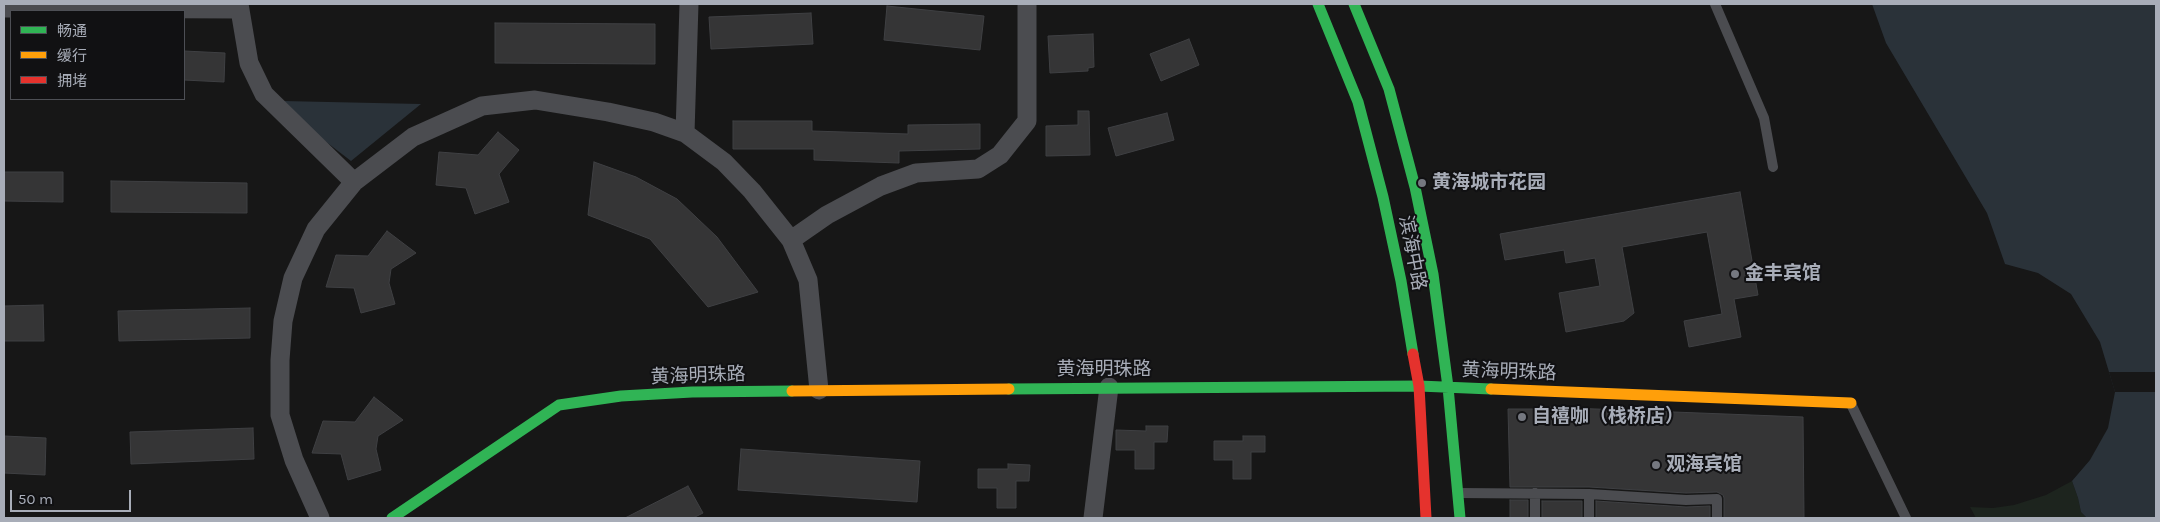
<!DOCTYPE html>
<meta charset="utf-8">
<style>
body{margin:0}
#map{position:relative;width:2160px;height:522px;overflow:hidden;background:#171717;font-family:Karla,"Noto Sans SC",sans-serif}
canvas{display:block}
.frame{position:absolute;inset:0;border:5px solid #a8adb8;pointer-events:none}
.legend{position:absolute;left:10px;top:10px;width:175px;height:90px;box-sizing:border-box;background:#111113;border:1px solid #4d4f55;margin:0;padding:6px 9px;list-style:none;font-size:15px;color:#a8adb8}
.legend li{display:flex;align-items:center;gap:10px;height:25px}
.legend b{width:25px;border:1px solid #4d4f55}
.scale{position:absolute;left:10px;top:490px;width:121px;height:22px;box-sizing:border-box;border:2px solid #a8adb8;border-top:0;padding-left:6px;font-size:15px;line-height:18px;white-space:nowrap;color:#a8adb8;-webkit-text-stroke:4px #111113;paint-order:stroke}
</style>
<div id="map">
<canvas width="2160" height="522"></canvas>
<div class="frame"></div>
<ul class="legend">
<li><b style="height:6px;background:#30b455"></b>畅通</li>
<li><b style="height:6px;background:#ff9f0a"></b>缓行</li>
<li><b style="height:6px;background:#e5322d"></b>拥堵</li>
</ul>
<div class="scale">50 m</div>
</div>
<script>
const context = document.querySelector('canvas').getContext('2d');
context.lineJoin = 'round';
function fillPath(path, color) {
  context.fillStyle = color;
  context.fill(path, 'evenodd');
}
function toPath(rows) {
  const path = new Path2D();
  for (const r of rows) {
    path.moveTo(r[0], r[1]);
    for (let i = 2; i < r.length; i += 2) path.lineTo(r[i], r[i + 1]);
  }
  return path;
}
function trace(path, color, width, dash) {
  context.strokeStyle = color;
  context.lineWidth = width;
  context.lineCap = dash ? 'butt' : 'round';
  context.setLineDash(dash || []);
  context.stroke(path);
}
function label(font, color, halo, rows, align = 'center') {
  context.font = font + ' Karla,"Noto Sans SC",sans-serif';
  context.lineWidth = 4;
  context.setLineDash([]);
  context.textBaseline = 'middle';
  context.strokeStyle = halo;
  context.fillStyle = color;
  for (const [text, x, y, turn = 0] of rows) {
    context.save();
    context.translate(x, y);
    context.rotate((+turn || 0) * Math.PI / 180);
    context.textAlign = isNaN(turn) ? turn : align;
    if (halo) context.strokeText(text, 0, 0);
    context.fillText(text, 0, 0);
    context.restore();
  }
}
const green = toPath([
 [2072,481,2078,498,2081,512,2087,518,1976,518,1970,507,1993,508,2014,505,2046,495]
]);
const water = toPath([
 [1872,4,2156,4,2156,518,2087,518,2081,512,2078,498,2072,481,2090,460,2108,428,2115,392,2100,342,2071,294,2038,273,2005,264,1987,213,1886,43],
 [283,101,421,104,351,161,286,111]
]);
const pier = toPath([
 [2109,372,2156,372,2156,392,2115,392]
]);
const building = toPath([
 [887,6,984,16,980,50,884,40,887,6],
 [811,13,813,44,711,49,709,17,811,13],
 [495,23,655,24,655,64,495,63,495,23],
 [1093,34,1094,67,1088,68,1088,71,1050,73,1048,36,1093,34],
 [1189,39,1199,65,1161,81,1150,54,1189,39],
 [184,51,225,53,224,82,184,80,184,51],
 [1078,111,1089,111,1090,155,1046,156,1046,126,1078,125,1078,111],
 [1167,113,1174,140,1116,156,1108,128,1167,113],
 [733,121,812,121,812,131,908,134,908,125,980,124,980,149,899,151,899,163,814,160,814,149,733,149,733,121],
 [498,132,519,150,499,174,509,202,475,214,466,188,436,185,439,152,478,155,498,132],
 [594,162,636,177,677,199,717,237,758,292,708,307,650,239,588,215,594,162],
 [4,172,63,172,63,202,4,201,4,172],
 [111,181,247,183,247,213,111,212,111,181],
 [1740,192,1758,295,1734,299,1741,337,1689,347,1684,321,1722,314,1707,232,1622,247,1634,313,1624,321,1566,332,1559,293,1600,286,1595,258,1566,263,1564,250,1505,260,1500,234,1740,192],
 [387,231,416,253,391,269,389,283,395,304,361,313,354,288,326,287,336,255,368,256,387,231],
 [43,305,44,341,4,341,4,306,43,305],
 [250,308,250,338,119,341,118,311,250,308],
 [374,397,403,420,378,436,376,449,381,470,348,480,341,454,312,453,323,421,355,422,374,397],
 [1544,407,1803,417,1804,518,1724,518,1724,498,1723,495,1717,492,1686,493,1589,487,1510,487,1508,409,1543,409,1544,407],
 [1146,426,1168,426,1167,442,1154,442,1154,469,1135,469,1135,450,1116,450,1116,430,1146,431,1146,426],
 [253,428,254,459,131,464,130,432,253,428],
 [4,436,46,438,45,475,4,473,4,436],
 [1243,436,1265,436,1265,452,1251,452,1251,479,1233,479,1233,460,1214,460,1214,441,1243,441,1243,436],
 [741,449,920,461,917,502,738,490,741,449],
 [1008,464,1030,465,1029,481,1016,481,1016,508,997,508,997,488,978,488,978,469,1008,469,1008,464],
 [688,486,703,513,693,518,625,518,688,486],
 [1510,500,1528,500,1528,518,1510,518,1510,500],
 [1542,501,1582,501,1582,518,1542,518,1542,501],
 [1596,501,1686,507,1710,506,1710,518,1596,518,1596,501]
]);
const lane = toPath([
 [1715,4,1764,118,1773,167],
 [1851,404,1906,518],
 [1458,493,1589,494,1686,500,1717,499,1717,518],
 [1535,518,1535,493],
 [1589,518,1589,494]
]);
const street = toPath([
 [239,4,249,63,264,94,354,182],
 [689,4,685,133,724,162,752,191,791,240,808,280,819,390],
 [4,8,239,9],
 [791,240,827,215,881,186,916,173,978,169,1000,155,1027,121,1027,4],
 [320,518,294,460,280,415,280,360,283,321,293,278,316,229,354,182,413,137,482,106,535,100,608,112,654,122,685,133],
 [1093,518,1109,387]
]);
const fast = toPath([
 [1318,4,1358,102,1383,197,1401,281,1413,354],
 [1354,4,1389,89,1415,187,1433,274,1448,387,1460,518],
 [1009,389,1419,386,1491,389],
 [392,518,559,405,621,396,692,392,792,391]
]);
const slow = toPath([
 [1491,389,1851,403],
 [792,391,1009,389]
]);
const jam = toPath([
 [1413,354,1419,386,1426,518]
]);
const markers = [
 [1422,183,5,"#757880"],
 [1735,274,5,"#757880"],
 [1522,417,5,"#757880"],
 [1656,465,5,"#757880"]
];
const poiNames = [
 ["黄海城市花园",1432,183],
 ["金丰宾馆",1745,274],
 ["自禧咖（栈桥店）",1532,417],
 ["观海宾馆",1666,465]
];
const streetNames = [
 ["滨海中路",1412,253,79],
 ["黄海明珠路",1104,370],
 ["黄海明珠路",1509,372,2],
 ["黄海明珠路",698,376,-2]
];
fillPath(green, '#1d241e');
fillPath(water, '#2a3239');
fillPath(pier, '#171717');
fillPath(building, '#353536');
trace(building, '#3f4043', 1);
trace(lane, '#4b4c50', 10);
trace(street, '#4b4c50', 19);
trace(fast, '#30b455', 11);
trace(slow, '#ff9f0a', 11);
trace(jam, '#e5322d', 11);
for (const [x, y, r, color] of markers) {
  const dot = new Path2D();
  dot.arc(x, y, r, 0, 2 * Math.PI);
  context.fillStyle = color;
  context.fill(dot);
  trace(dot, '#111113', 2);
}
label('bold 19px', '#a8adb8', '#111113', poiNames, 'left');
label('19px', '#a8adb8', '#111113', streetNames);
</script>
